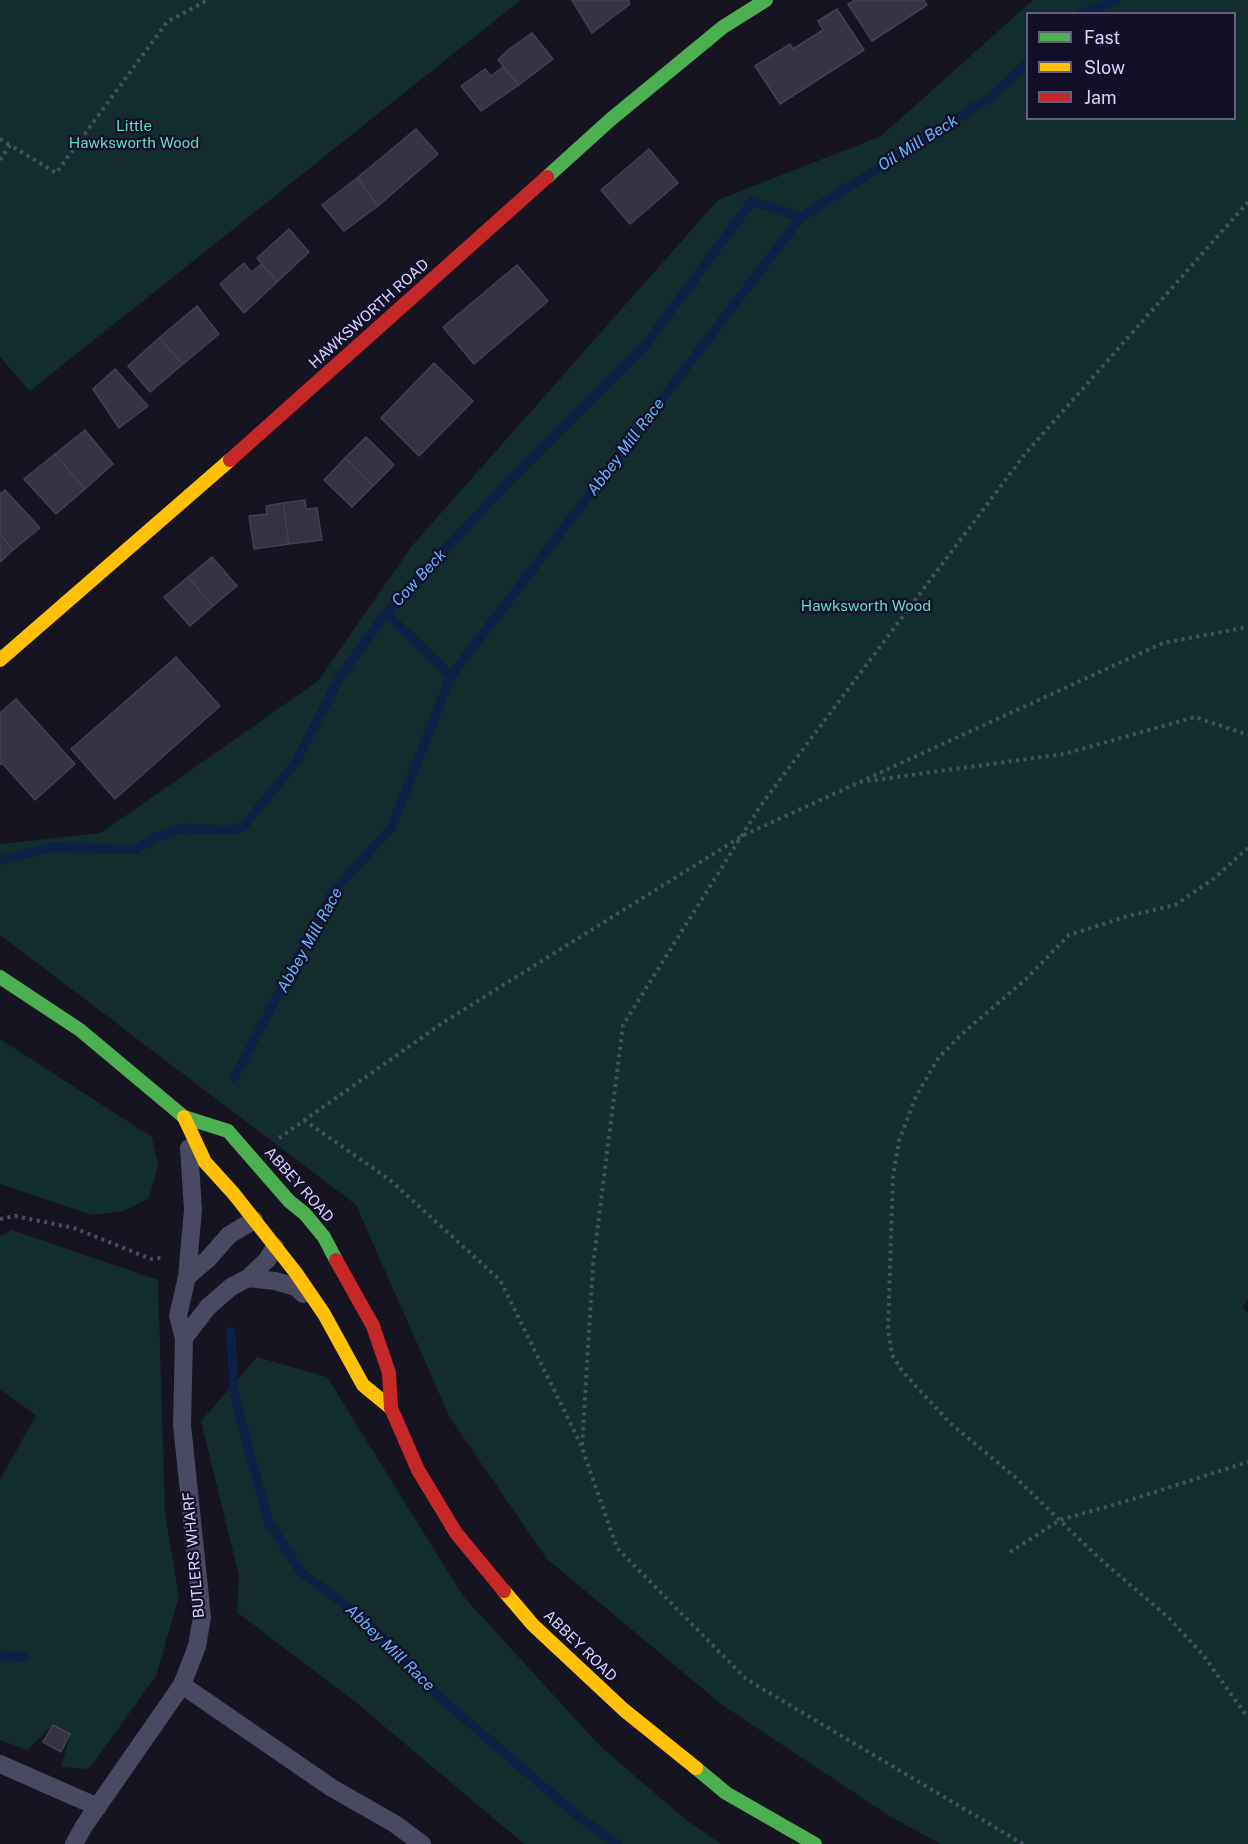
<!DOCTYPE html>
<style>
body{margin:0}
#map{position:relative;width:1248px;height:1844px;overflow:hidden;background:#161421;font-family:"Public Sans",sans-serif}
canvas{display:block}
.legend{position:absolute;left:1026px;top:12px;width:210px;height:108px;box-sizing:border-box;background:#130f26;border:2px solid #625e7d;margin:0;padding:8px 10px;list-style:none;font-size:18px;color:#d9d4ff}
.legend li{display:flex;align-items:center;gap:12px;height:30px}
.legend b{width:30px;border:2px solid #625e7d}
</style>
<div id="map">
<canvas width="1248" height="1844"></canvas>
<ul class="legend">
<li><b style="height:8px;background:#4caf50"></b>Fast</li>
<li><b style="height:8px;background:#ffc107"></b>Slow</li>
<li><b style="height:8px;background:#c62828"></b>Jam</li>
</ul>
</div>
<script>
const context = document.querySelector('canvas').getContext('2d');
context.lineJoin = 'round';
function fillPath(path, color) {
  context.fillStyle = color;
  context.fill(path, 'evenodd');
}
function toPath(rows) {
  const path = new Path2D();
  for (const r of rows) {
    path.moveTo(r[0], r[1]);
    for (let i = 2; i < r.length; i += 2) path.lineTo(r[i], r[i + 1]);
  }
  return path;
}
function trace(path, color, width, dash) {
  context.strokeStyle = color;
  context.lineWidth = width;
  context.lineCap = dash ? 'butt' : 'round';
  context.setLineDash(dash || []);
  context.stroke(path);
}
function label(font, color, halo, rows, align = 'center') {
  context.font = font + ' "Public Sans",sans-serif';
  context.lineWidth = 4.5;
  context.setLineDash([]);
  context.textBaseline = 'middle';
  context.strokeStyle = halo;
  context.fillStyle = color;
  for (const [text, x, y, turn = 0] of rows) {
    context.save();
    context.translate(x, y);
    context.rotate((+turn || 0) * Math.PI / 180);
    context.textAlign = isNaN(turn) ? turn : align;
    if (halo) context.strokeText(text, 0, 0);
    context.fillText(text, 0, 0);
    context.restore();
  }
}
const green = toPath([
 [0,0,521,0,30,391,0,357],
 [1033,0,1248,0,1248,1299,1243,1307,1248,1313,1248,1844,940,1844,891,1817,721,1704,547,1559,450,1418,356,1205,0,935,0,844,101,833,318,681,411,547,718,200,881,136],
 [1028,14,1234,14,1234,118,1028,118],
 [0,1039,152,1137,158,1166,149,1198,124,1211,92,1215,0,1184],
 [12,1230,158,1280,165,1513,179,1597,156,1676,89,1769,61,1767,70,1735,53,1725,27,1750,0,1740,0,1480,36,1415,0,1390,0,1236],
 [257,1357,327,1377,463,1596,600,1746,685,1819,721,1844,524,1844,359,1705,237,1612,239,1576,201,1421]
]);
const stream = toPath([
 [1080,14,1116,0],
 [386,613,451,676],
 [0,861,53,847,134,850,159,836,183,828,228,830,243,827,295,763,340,677,386,613,513,477,644,347,752,201,801,217],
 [234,1078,332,893,391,828,451,676,801,217,991,97,1028,62],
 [231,1331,234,1393,268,1521,301,1572,362,1617,444,1701,579,1817,617,1844],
 [0,1656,25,1657]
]);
const building = toPath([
 [572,0,628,0,630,4,592,33,572,0],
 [855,0,924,0,927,5,872,41,848,4,855,0],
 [837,9,864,50,780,104,755,66,790,44,793,49,823,30,818,21,837,9],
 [532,33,553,59,519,85,498,60,508,50,532,33],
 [503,67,519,85,481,111,461,86,485,69,491,76,503,67],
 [416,129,438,154,378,206,357,178,416,129],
 [649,149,678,183,630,224,601,190,649,149],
 [357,178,378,206,344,231,322,205,357,178],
 [289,229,309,252,277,282,257,258,289,229],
 [244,263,251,272,262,264,277,282,244,313,220,284,244,263],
 [517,265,548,301,474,364,443,327,517,265],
 [197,306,219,334,183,364,159,338,197,306],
 [159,338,183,364,150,392,128,366,159,338],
 [434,363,473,401,419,456,381,418,434,363],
 [115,369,148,406,119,428,93,389,115,369],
 [85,430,113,464,85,489,55,454,85,430],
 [366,437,394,465,373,486,345,458,366,437],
 [55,454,85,489,56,514,24,479,55,454],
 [345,458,373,486,352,507,324,480,345,458],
 [5,490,40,528,13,550,0,534,0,494,5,490],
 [305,500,306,509,317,508,322,540,289,544,283,503,305,500],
 [283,503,289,544,254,549,249,516,267,514,266,506,283,503],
 [0,534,13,550,0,562,0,534],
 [212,557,237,586,213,606,188,577,212,557],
 [188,577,213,606,190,626,164,597,188,577],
 [176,657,220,706,115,799,71,749,176,657],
 [16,699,75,764,35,800,2,763,0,765,0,713,16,699],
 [53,1725,70,1734,61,1752,43,1742,53,1725]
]);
const path = toPath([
 [0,139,10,145],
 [0,160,10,145,56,173,167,22,208,0],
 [860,782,1064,754,1195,717,1248,735],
 [1248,848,1212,880,1175,905,1128,916,1069,935,1026,979,962,1034,939,1057,916,1096,899,1141,893,1176,888,1328,892,1355,903,1372,950,1423,1015,1477,1100,1559,1169,1618,1203,1655,1248,1718],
 [304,1120,390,1180,500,1280,582,1447],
 [279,1138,444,1022,742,836,1163,643,1248,627],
 [0,1219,15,1216,74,1228,151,1259,161,1258],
 [1010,1552,1060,1520,1130,1500,1248,1462],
 [1023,1844,746,1679,617,1548,582,1448,593,1265,623,1025,761,805,1025,454,1248,202]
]);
const lane = toPath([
 [187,1277,208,1259,229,1235,254,1220],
 [248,1278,275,1281,296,1287,303,1294],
 [184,1338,208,1307,231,1287,248,1278,267,1260,275,1247],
 [182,1685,332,1788,395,1824,422,1844],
 [0,1764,98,1807],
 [74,1844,84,1826,182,1685,197,1646,202,1617,182,1425,184,1338,178,1316,187,1277,193,1210,189,1148]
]);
const fast = toPath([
 [547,177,610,120,723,27,766,0],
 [0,977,80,1030,184,1117,228,1131,289,1201,305,1214,324,1237,336,1260],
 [696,1768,726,1793,815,1844]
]);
const slow = toPath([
 [0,660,230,460],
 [184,1117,205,1162,234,1194,296,1273,324,1314,363,1385,391,1408],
 [504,1591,533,1625,624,1710,696,1768]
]);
const jam = toPath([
 [230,460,547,177],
 [336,1260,373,1326,389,1373,391,1408,418,1470,456,1533,504,1591]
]);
const parkNames = [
 ["Little",134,126],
 ["Hawksworth Wood",134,143],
 ["Hawksworth Wood",866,606]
];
const streetNames = [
 ["HAWKSWORTH ROAD",369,314,-42],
 ["ABBEY ROAD",299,1185,48],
 ["BUTLERS WHARF",194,1555,-95],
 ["ABBEY ROAD",580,1646,44]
];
const waterNames = [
 ["Oil Mill Beck",918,143,-32],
 ["Abbey Mill Race",626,447,-53],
 ["Cow Beck",419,578,-47],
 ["Abbey Mill Race",310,940,-61],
 ["Abbey Mill Race",390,1648,44]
];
fillPath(green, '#132c2d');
trace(stream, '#0d2144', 9);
fillPath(building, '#343243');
trace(building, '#433f54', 1.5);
trace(path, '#44505f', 4, [3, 4.5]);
trace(lane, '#4a4962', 18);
trace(fast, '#4caf50', 14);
trace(slow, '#ffc107', 14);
trace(jam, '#c62828', 14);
label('15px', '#5fe0c0', '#130f26', parkNames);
label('15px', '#d9d4ff', '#130f26', streetNames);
label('italic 16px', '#62b6ff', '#130f26', waterNames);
</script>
